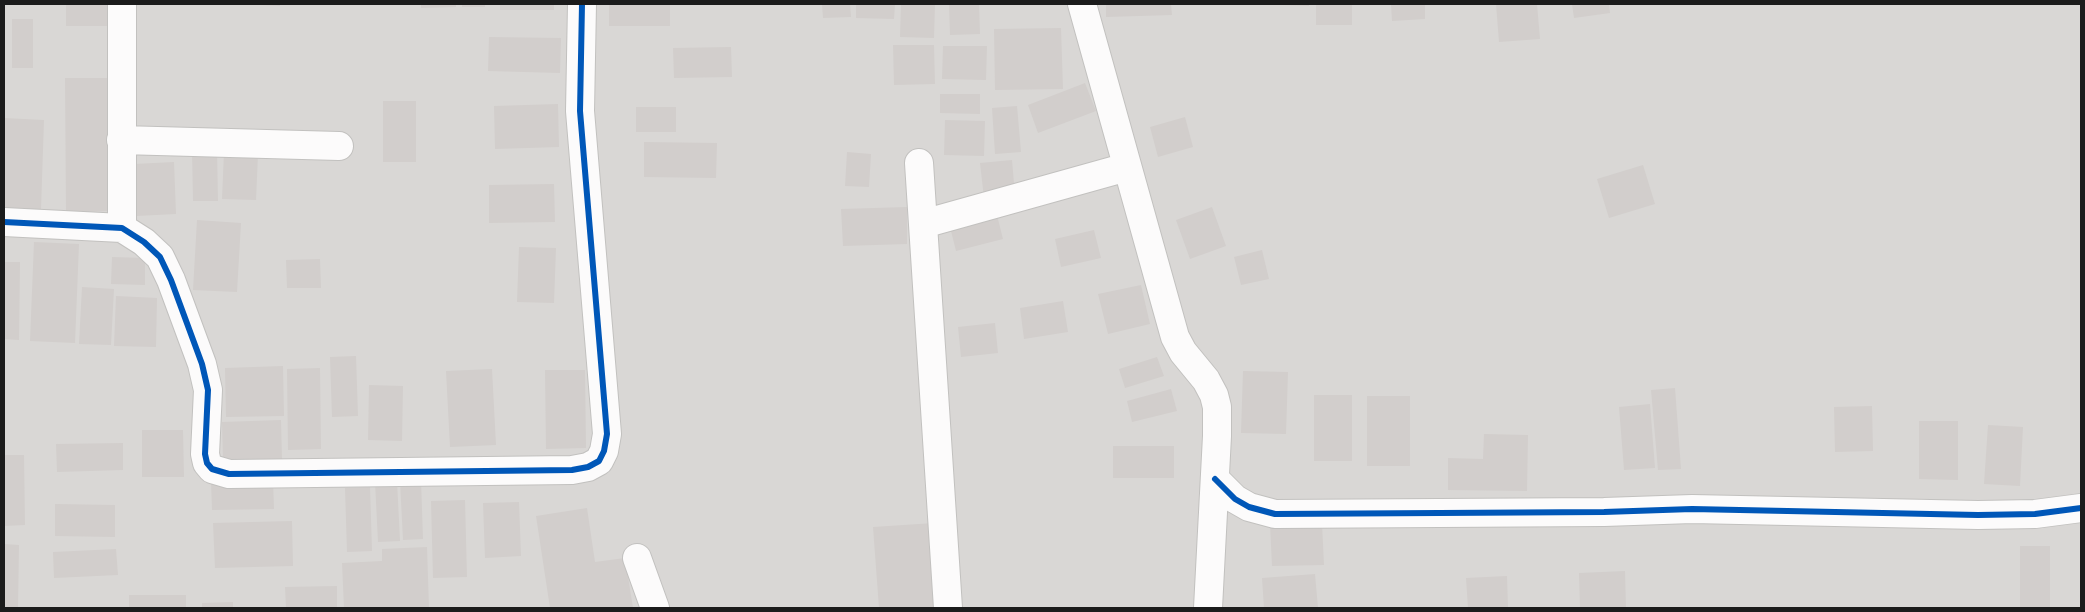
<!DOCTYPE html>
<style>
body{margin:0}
#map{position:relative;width:2085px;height:612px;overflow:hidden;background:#eae7e3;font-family:"Golos Text",sans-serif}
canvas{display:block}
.frame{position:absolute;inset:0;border:5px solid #1b1b1b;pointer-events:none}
</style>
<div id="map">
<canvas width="2085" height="612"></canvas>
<div class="frame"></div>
</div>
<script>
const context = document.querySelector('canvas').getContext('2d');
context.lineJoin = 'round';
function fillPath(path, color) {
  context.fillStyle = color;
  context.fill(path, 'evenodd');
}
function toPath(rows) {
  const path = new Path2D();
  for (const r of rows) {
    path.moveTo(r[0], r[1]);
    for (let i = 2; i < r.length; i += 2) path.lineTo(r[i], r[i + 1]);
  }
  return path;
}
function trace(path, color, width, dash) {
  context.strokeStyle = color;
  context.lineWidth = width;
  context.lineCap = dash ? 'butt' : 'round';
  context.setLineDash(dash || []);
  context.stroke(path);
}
const residential = toPath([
 [4,4,2081,4,2081,608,4,608]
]);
const building = toPath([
 [66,4,116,4,116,26,66,26],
 [261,4,280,4,280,6,261,5],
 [421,4,456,4,456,7,421,8],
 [462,4,485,4,485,7,462,7],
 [500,4,554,4,554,10,500,10],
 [609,4,670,4,670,26,609,26],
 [822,4,850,4,851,17,823,18],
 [856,4,895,4,894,19,856,18],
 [901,4,935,4,934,38,900,37],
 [949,4,979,4,980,34,950,35],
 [1106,4,1171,4,1172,15,1106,17],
 [1283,4,1309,4,1309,6,1283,5],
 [1316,4,1352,4,1352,25,1316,25],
 [1391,4,1425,4,1425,19,1392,21],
 [1496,4,1537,4,1540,39,1499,42],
 [1572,4,1609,4,1610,13,1574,18],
 [12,19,33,19,33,68,12,68],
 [1061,28,1063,89,995,90,994,29],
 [489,37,561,38,560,73,488,71],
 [893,45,934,45,935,84,894,85],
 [943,46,987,46,986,80,942,79],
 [731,47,732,77,674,78,673,48],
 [65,78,113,78,114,211,66,212],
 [1085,83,1096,111,1038,133,1028,105],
 [940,94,980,94,980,114,940,113],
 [383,101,416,101,416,162,383,162],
 [558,104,559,147,495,149,494,106],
 [1017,106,1021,152,995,154,992,108],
 [636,107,676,107,676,132,636,132],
 [1185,117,1193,147,1158,157,1150,127],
 [4,118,44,120,41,209,4,209],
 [945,120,985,121,984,156,944,155],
 [644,142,717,143,716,178,644,177],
 [217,150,218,201,193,201,192,151],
 [224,152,258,154,256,200,222,199],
 [847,152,871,154,869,187,845,186],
 [1012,160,1015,195,984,198,980,163],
 [174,162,176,214,136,216,134,164],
 [1643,165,1655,204,1609,218,1597,179],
 [554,184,555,222,489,223,489,185],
 [907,207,907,244,843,246,841,209],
 [1212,207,1226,246,1190,259,1176,220],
 [996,211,1003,239,956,251,949,223],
 [197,220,241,223,237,292,193,290],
 [1094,230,1101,258,1061,267,1055,239],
 [34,242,79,244,75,343,30,341],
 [519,247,556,248,554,303,517,302],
 [1262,250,1269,279,1241,285,1234,257],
 [112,257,145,258,145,285,111,284],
 [320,259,321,288,287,288,286,260],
 [4,262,20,262,19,340,4,339],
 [1141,285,1150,324,1108,334,1098,294],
 [82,287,114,289,111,345,79,344],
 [116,296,157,298,156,347,114,346],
 [1063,301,1068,332,1024,339,1020,308],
 [995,323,998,353,961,357,958,327],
 [356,356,358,416,332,417,330,357],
 [1157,357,1164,376,1125,388,1119,369],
 [283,366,284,416,226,417,225,368],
 [320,368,321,449,288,450,287,369],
 [492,369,496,445,450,447,446,371],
 [545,370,585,370,586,448,546,449],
 [1243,371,1288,372,1286,434,1241,433],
 [369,385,403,386,402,441,368,440],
 [1675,388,1681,469,1658,470,1651,390],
 [1171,389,1177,411,1132,422,1127,401],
 [1314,395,1352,395,1352,461,1314,461],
 [1367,396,1410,396,1410,466,1367,466],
 [1650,404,1655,468,1624,470,1619,407],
 [1872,406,1873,451,1835,452,1834,407],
 [281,420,282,459,223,461,222,422],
 [1919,421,1958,421,1958,480,1919,479],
 [1988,425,2023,427,2020,486,1984,484],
 [142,430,183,430,184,477,142,477],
 [1484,434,1528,435,1527,491,1448,490,1448,458,1483,459],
 [123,443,123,470,57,472,56,444],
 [1113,446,1174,446,1174,478,1113,478],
 [4,455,24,455,25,525,4,526],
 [273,480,274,509,212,510,211,481],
 [421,480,423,539,403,540,400,481],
 [397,481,400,541,378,542,375,482],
 [370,487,372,551,347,552,345,488],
 [465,500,467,577,433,578,431,501],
 [519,502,521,556,485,558,483,503],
 [55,504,115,505,115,537,55,536],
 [587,508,595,562,625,558,633,608,550,608,536,516],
 [292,521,293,566,215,568,213,523],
 [934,523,939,608,879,608,873,527],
 [1322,523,1324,565,1272,566,1270,524],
 [4,544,19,545,18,608,4,608],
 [2020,546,2050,546,2050,608,2020,608],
 [427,547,429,608,344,608,342,563,382,561,382,549],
 [116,549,118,575,54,578,53,552],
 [1625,571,1626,608,1580,608,1579,573],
 [1315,574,1318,608,1264,608,1262,578],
 [1507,576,1508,608,1468,608,1466,578],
 [337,586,337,608,286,608,285,587],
 [129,595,186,595,186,608,129,608],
 [233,602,233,608,202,608,202,603]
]);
const minor = toPath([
 [122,4,122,228],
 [1082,4,1175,337,1183,352,1206,380,1214,395,1217,407,1217,436,1208,608],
 [121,140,339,146],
 [919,163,948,608],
 [4,222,122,228,144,242,160,257,171,280,202,364,208,390,205,454,207,463,212,469,229,474,572,470,588,467,599,461,604,451,607,434,580,111,582,4],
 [923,224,1127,167],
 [1215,479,1235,499,1249,507,1275,514,1604,512,1692,509,1978,515,2035,514,2081,508],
 [637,558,655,608]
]);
const cycleway = toPath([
 [4,222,122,228,144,242,160,257,171,280,202,364,208,390,205,454,207,463,212,469,229,474,572,470,588,467,599,461,604,451,607,434,580,111,582,4],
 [1215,479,1235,499,1249,507,1275,514,1604,512,1692,509,1978,515,2035,514,2081,508]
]);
fillPath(residential, '#d9d7d5');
fillPath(building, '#d2cecc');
trace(minor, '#c2c1bf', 30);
trace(minor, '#fcfbfb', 28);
trace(cycleway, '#0057b8', 6);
</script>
